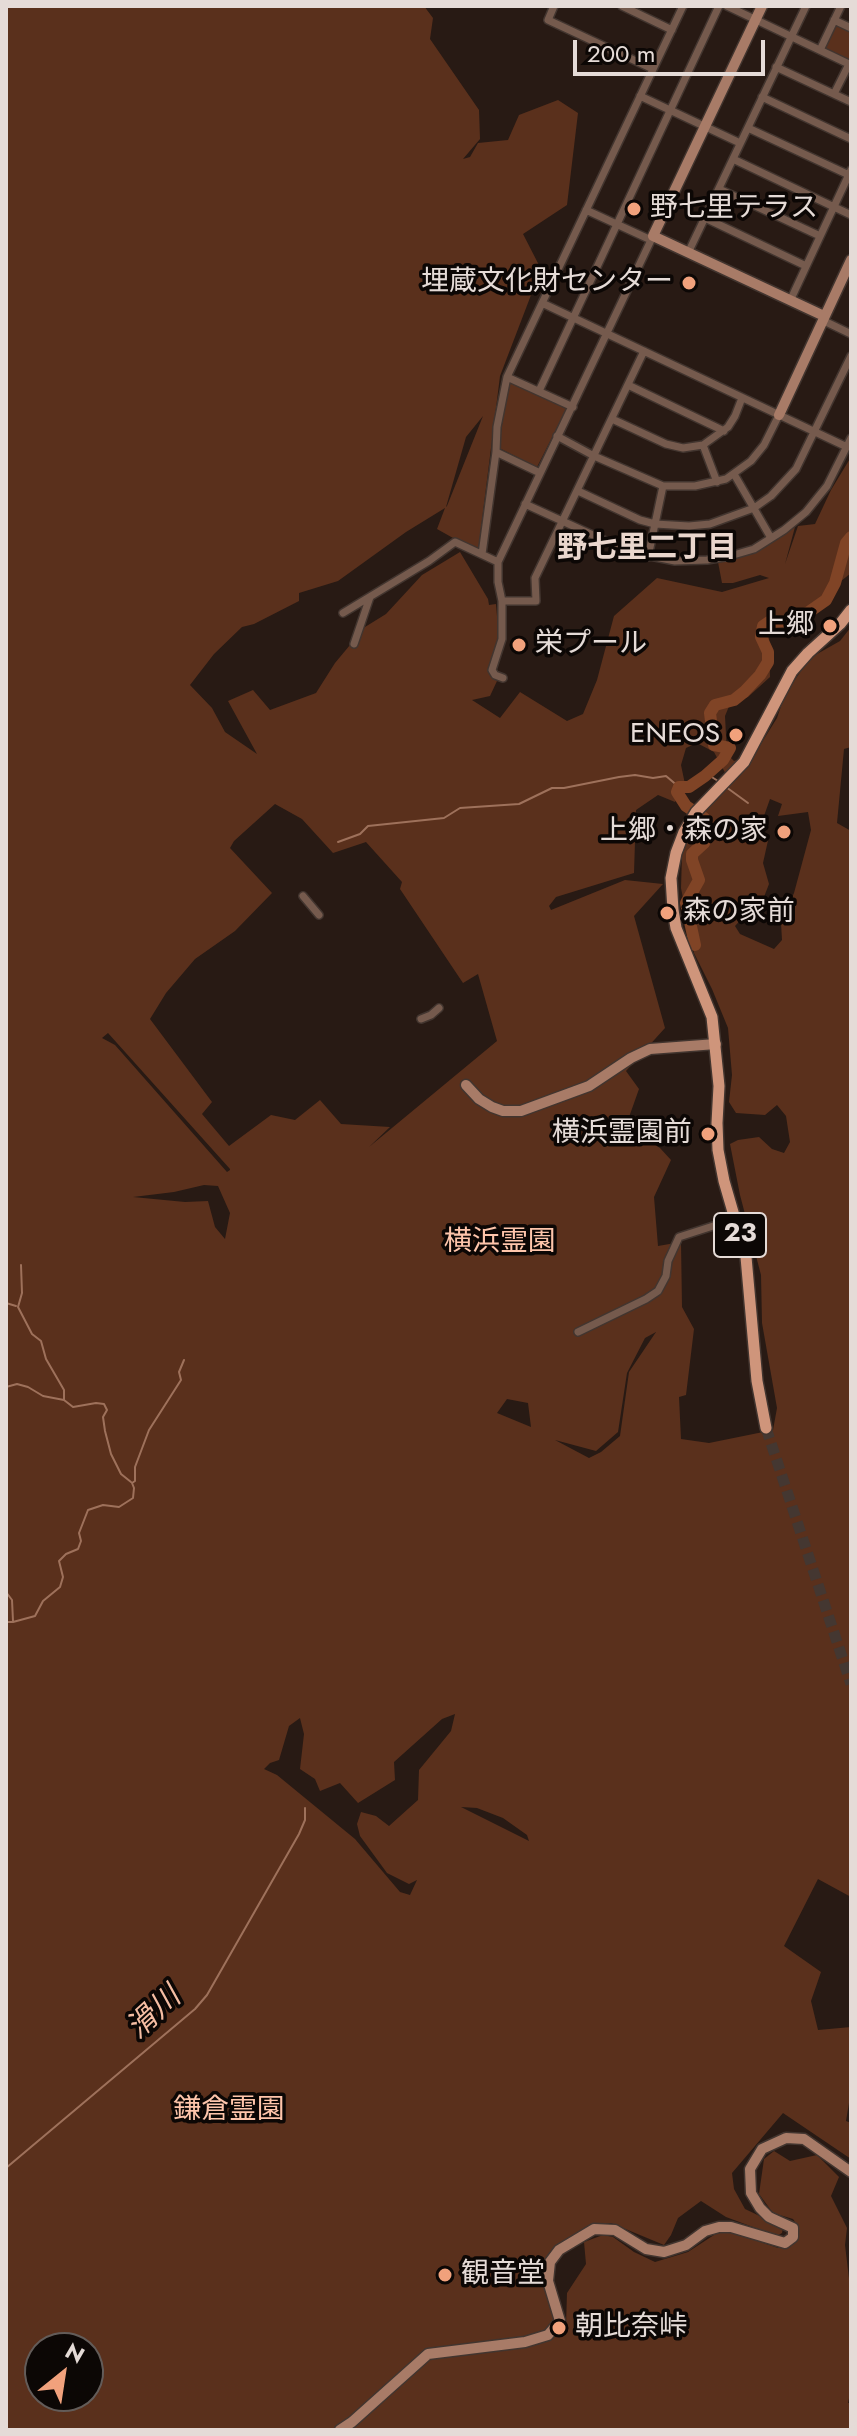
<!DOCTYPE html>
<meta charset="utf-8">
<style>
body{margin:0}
#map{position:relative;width:857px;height:2436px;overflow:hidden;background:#281a14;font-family:Jost,sans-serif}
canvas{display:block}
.frame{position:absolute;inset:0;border:8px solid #e5dbd7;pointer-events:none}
.north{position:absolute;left:24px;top:2332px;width:80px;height:80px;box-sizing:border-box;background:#0c0705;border:2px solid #635c59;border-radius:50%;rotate:30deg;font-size:22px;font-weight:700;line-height:32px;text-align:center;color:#e5dbd7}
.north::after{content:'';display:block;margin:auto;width:28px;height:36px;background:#f1a17c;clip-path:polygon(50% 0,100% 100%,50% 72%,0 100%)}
.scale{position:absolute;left:573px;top:40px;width:192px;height:36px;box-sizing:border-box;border:4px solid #e5dbd7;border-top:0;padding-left:10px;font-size:24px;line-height:28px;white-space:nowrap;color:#e5dbd7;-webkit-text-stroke:6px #0c0705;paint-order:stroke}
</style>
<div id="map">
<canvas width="857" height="2436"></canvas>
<div class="frame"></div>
<div class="north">N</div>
<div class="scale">200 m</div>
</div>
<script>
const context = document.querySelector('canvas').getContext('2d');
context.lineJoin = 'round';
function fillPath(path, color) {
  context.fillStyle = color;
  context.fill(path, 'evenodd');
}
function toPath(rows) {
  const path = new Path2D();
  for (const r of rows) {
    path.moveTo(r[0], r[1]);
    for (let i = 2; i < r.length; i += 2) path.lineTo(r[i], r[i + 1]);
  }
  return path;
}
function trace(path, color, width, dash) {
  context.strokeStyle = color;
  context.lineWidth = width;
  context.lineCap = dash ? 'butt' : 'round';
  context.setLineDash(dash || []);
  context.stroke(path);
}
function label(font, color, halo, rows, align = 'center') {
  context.font = font + ' Jost,"Noto Sans JP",sans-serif';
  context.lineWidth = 7;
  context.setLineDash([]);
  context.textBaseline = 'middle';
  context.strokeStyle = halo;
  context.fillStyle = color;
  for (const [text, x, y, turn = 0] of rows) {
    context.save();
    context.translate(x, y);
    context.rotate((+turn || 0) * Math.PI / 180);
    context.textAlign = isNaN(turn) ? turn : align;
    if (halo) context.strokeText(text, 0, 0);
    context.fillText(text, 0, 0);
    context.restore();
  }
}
const green = toPath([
 [6,6,424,6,433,18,430,39,479,110,480,139,463,159,470,157,478,143,508,140,519,115,558,100,578,113,567,205,523,234,541,269,500,376,478,552,437,529,445,508,406,532,338,581,299,593,299,601,254,624,242,627,214,654,190,685,212,708,225,732,257,754,228,701,253,690,270,710,316,693,335,663,365,627,386,614,422,575,460,552,488,599,489,605,496,604,498,628,497,643,489,667,490,674,497,681,490,696,472,700,500,718,520,692,567,721,583,714,597,680,614,616,657,578,722,592,769,578,760,575,733,583,722,583,718,562,753,553,795,527,785,564,798,526,815,524,831,490,851,457,851,511,849,517,851,517,851,573,814,603,777,623,769,633,770,677,748,697,730,704,725,716,727,754,734,761,750,756,759,747,777,718,785,694,810,658,840,641,851,627,851,747,844,749,837,823,851,831,851,1897,818,1879,784,1946,821,1972,811,2001,818,2030,851,2027,851,2091,846,2121,851,2123,851,2159,783,2113,732,2173,734,2189,745,2209,783,2227,782,2233,777,2236,726,2217,701,2201,678,2218,671,2235,664,2245,611,2223,601,2224,569,2239,545,2270,544,2287,566,2326,567,2293,586,2264,584,2242,603,2235,613,2237,634,2252,655,2262,688,2252,717,2233,732,2232,778,2248,790,2247,798,2238,797,2225,793,2219,773,2213,759,2194,764,2159,774,2151,790,2161,817,2155,839,2177,831,2196,847,2228,845,2245,851,2295,851,2389,848,2403,851,2403,851,2430,6,2430],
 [483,416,447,506,446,507,466,437],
 [697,743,714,752,730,782,695,821,682,855,681,888,694,953,712,989,728,1028,732,1075,729,1102,736,1113,765,1115,777,1105,786,1116,790,1142,784,1153,772,1149,759,1137,738,1140,730,1144,740,1195,761,1275,762,1323,777,1408,773,1430,709,1443,681,1439,679,1397,686,1395,694,1329,682,1307,681,1242,658,1246,654,1197,671,1160,660,1148,642,1136,628,1120,639,1089,626,1071,665,1028,634,916,663,884,625,880,551,910,549,906,556,897,634,873,636,810,658,795,675,802,685,784,681,765,686,748],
 [770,799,782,804,778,816,808,812,811,830,794,893,781,923,782,940,774,949,740,934,735,926,748,912,757,915,769,884,763,863,769,836,759,830],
 [275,804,302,819,333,853,366,842,402,882,400,889,463,983,478,974,497,1041,369,1147,390,1127,341,1124,320,1100,295,1120,271,1115,229,1146,202,1114,212,1102,150,1019,166,993,195,959,235,931,272,893,230,848,234,841],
 [108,1033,230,1169,230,1170,227,1172,115,1045,102,1038],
 [204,1185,218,1186,230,1213,225,1239,215,1227,208,1201,185,1202,133,1197,174,1192],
 [656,1332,629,1372,620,1436,601,1452,589,1458,555,1440,596,1451,618,1432,627,1373,645,1338],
 [507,1399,528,1403,531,1427,497,1413],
 [455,1714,451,1731,419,1770,418,1800,389,1826,376,1816,361,1812,357,1824,360,1836,387,1873,409,1884,417,1880,410,1895,400,1892,355,1839,277,1775,264,1769,270,1763,279,1760,289,1726,300,1718,304,1734,300,1769,315,1779,320,1791,340,1783,358,1803,395,1780,394,1762,442,1719],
 [461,1807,477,1808,503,1818,527,1835,529,1841],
 [40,2348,88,2348,88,2396,40,2396],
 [835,22,851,30,851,62,823,49],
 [508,379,567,408,537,467,499,448]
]);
const stream = toPath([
 [707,774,718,781],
 [726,787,748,803],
 [338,842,360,834,368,826,444,818,460,808,519,804,552,788,564,788,619,777,635,775,653,778,666,776,679,787],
 [21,1265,22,1293,18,1307,32,1334,41,1341,46,1359,64,1390,64,1400],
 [6,1303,16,1306],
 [6,1387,17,1384,28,1387,43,1396,64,1400,73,1407,96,1403,104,1404,107,1410,103,1417,105,1431,111,1454,121,1474,131,1482],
 [6,1592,12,1600,13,1621],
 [6,1622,13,1622,35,1616,43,1601,60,1587,63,1577,59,1561,66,1554,78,1549,81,1541,79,1533,88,1510,103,1505,119,1507,133,1498,134,1488,132,1483,135,1481,135,1467,149,1430,181,1380,179,1372,184,1360],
 [6,2168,195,2009,207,1995,299,1834,305,1820,305,1808]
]);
const river = toPath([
 [695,945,686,903,699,880,692,860,692,854,704,843,708,835,708,830,704,818,686,806,677,792,679,787,689,787,705,776,723,760,730,748,714,745,710,713,715,705,734,700,744,692,760,675,768,662,768,652,761,637,763,626,769,622,796,621,826,600,835,583,846,543,851,537]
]);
const primaryTunnel = toPath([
 [766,1428,851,1684]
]);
const street = toPath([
 [554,6,548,20,653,69],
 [622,6,672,30],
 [727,6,851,65],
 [834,20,851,28],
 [820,50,841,6],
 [776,67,851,102],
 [834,94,849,64],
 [640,96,740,143],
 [762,97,851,139],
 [748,128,849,175],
 [733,159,851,215],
 [719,189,820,236],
 [586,210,651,240],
 [705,218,806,266],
 [688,253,806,6],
 [790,301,851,170],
 [542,303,847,447],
 [822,320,851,334],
 [507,377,573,407],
 [628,385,724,431],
 [539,391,719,6],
 [612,419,666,444,683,448,703,445,728,427,735,416,742,398],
 [557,436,594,456,663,486,695,486,726,479,751,461,764,445,779,415],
 [703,445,717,482],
 [496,452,540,473],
 [734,474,771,538],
 [578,491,640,520,655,524,689,526,710,524,754,508,771,496,796,469,851,356],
 [525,504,630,552,675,561,707,560,730,556,754,549,784,530,806,512,827,486,851,438],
 [482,554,496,452,497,427,507,377,683,6],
 [648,557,663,486],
 [502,601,536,601,535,578,644,351],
 [343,613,429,561,455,542,498,562],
 [354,644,370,597],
 [503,678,495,675,492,670,502,639,502,601,498,582,498,562,653,236],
 [303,896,319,915],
 [421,1019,431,1015,439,1008],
 [578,1332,646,1299,658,1291,666,1276,668,1261,679,1237,735,1219]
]);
const secondary = toPath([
 [762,6,653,236,824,316],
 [779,415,851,260],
 [466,1085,479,1099,492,1107,503,1111,521,1111,589,1086,631,1058,650,1049,716,1044],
 [340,2430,352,2422,428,2354,525,2342,548,2335,560,2321,548,2281,550,2262,559,2250,594,2229,615,2230,646,2249,664,2252,686,2245,705,2231,719,2227,731,2227,785,2243,793,2237,793,2228,769,2217,760,2208,751,2193,750,2169,762,2149,786,2138,804,2139,851,2172]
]);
const primary = toPath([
 [766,1428,757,1381,746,1257,724,1181,718,1150,717,1123,719,1086,712,1017,676,928,673,910,671,878,676,853,684,832,696,812,744,762,792,671,808,653,840,624,851,610]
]);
const markers = [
 [634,209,8,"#f1a17c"],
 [689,283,8,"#f1a17c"],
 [830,626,8,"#f1a17c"],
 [519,645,8,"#f1a17c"],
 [736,735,8,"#f1a17c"],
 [784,832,8,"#f1a17c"],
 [667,913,8,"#f1a17c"],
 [708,1134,8,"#f1a17c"],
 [445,2275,8,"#f1a17c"],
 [559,2328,8,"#f1a17c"]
];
const shields = [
 [740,1235,52]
];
const shieldNames = [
 ["23",740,1235]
];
const poiNames = [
 ["野七里テラス",650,209],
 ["埋蔵文化財センター",673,283,"right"],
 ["上郷",814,626,"right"],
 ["栄プール",535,645],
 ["ENEOS",720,735,"right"],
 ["上郷・森の家",768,832,"right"],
 ["森の家前",683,913],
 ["横浜霊園前",692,1134,"right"],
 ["観音堂",461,2275],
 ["朝比奈峠",575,2328]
];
const parkNames = [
 ["横浜霊園",500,1243],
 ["鎌倉霊園",229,2111]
];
const neighbourhoodNames = [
 ["野七里二丁目",647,550]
];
const waterNames = [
 ["滑川",155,2014,-43]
];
fillPath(green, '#5a301c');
trace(stream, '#9e715b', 2);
trace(river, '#804426', 12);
trace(primaryTunnel, '#443731', 11, [11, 5.5]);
trace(street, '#42352f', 10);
trace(secondary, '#42352f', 13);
trace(primary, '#42352f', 14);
trace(street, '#755a4d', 7);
trace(secondary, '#a87b67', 10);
trace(primary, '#cf957b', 11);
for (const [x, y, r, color] of markers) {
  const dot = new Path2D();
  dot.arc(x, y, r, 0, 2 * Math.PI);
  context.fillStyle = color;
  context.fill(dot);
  trace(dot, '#0c0705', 3);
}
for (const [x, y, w] of shields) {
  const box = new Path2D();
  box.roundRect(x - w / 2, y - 22, w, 44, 6);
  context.fillStyle = '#0c0705';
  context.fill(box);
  trace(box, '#e5dbd7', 2);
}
label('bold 26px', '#e5dbd7', null, shieldNames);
label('28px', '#e5dbd7', '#0c0705', poiNames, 'left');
label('28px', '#fec5ab', '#0c0705', parkNames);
label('bold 30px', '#e9d6cd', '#0c0705', neighbourhoodNames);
label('italic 30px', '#f5bda3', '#0c0705', waterNames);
</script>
